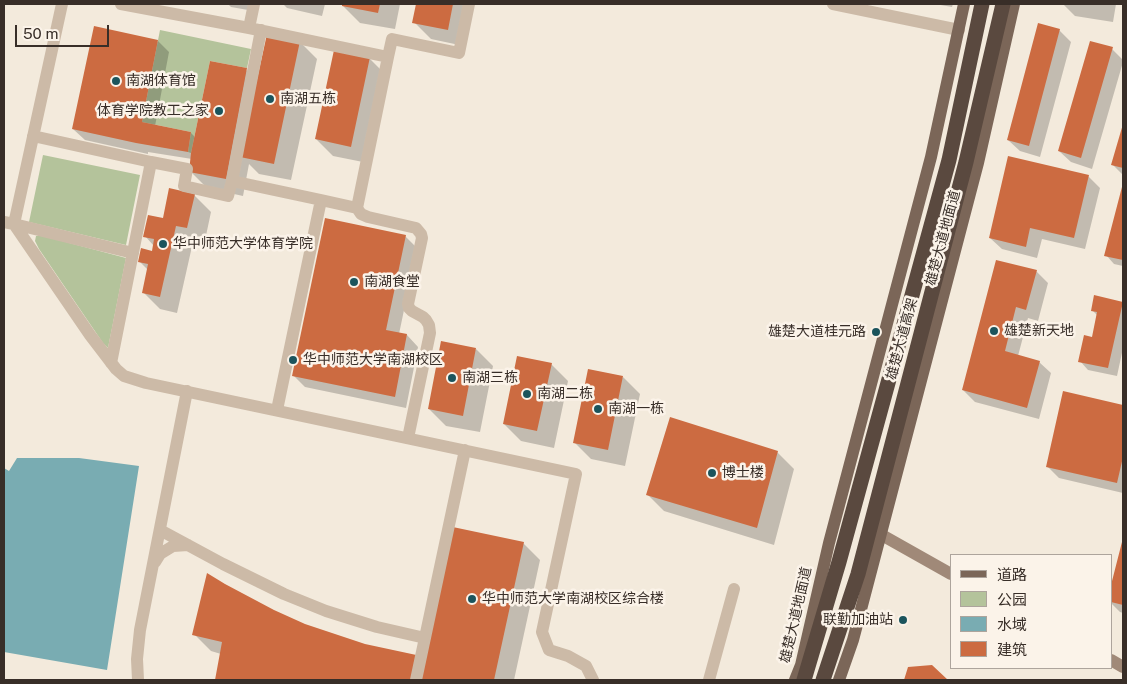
<!DOCTYPE html>
<meta charset="utf-8">
<style>
body{margin:0}
#map{position:relative;width:1127px;height:684px;overflow:hidden;background:#f3eadc;font-family:"Public Sans","Noto Sans SC",sans-serif}
canvas{display:block}
.frame{position:absolute;inset:0;border:5px solid #382e28;pointer-events:none}
.legend{position:absolute;left:950px;top:554px;width:162px;height:115px;box-sizing:border-box;background:#fbf3e9;border:1px solid #ada49c;margin:0;padding:6px 9px;list-style:none;font-size:15px;color:#382e28}
.legend li{display:flex;align-items:center;gap:10px;height:25px}
.legend b{width:25px;border:1px solid #ada49c}
.scale{position:absolute;left:15px;top:25px;width:94px;height:22px;box-sizing:border-box;border:2px solid #382e28;border-top:0;padding-left:6px;font-size:15px;line-height:18px;white-space:nowrap;color:#382e28;-webkit-text-stroke:4px #fbf3e9;paint-order:stroke}
</style>
<div id="map">
<canvas width="1127" height="684"></canvas>
<div class="frame"></div>
<ul class="legend">
<li><b style="height:6px;background:#7b6658"></b>道路</li>
<li><b style="height:14px;background:#b4c39b"></b>公园</li>
<li><b style="height:14px;background:#79acb2"></b>水域</li>
<li><b style="height:14px;background:#cc6b41"></b>建筑</li>
</ul>
<div class="scale">50 m</div>
</div>
<script>
const context = document.querySelector('canvas').getContext('2d');
context.lineJoin = 'round';
function fillPath(path, color) {
  context.fillStyle = color;
  context.fill(path, 'evenodd');
}
function toPath(rows) {
  const path = new Path2D();
  for (const r of rows) {
    path.moveTo(r[0], r[1]);
    for (let i = 2; i < r.length; i += 2) path.lineTo(r[i], r[i + 1]);
  }
  return path;
}
function trace(path, color, width, dash) {
  context.strokeStyle = color;
  context.lineWidth = width;
  context.lineCap = dash ? 'butt' : 'round';
  context.setLineDash(dash || []);
  context.stroke(path);
}
function label(font, color, halo, rows, align = 'center') {
  context.font = font + ' "Public Sans","Noto Sans SC",sans-serif';
  context.lineWidth = 5;
  context.setLineDash([]);
  context.textBaseline = 'middle';
  context.strokeStyle = halo;
  context.fillStyle = color;
  for (const [text, x, y, turn = 0] of rows) {
    context.save();
    context.translate(x, y);
    context.rotate((+turn || 0) * Math.PI / 180);
    context.textAlign = isNaN(turn) ? turn : align;
    if (halo) context.strokeText(text, 0, 0);
    context.fillText(text, 0, 0);
    context.restore();
  }
}
const green = toPath([
 [160,30,251,49,247,68,210,61,191,153,188,152,191,132,142,122],
 [43,155,140,175,126,245,29,222],
 [36,236,43,236,126,258,108,348,103,343,39,249,35,241]
]);
const water = toPath([
 [17,458,79,458,139,466,107,670,4,652,4,468,9,471]
]);
const shadow = toPath([
 [228,4,249,4,248,10,231,7],
 [283,4,325,4,322,16,287,8],
 [344,4,400,4,395,29,360,23,343,6],
 [418,4,473,4,464,46,431,39,414,22],
 [935,4,953,4,952,7],
 [1063,4,1116,4,1113,22,1075,16],
 [1059,30,1071,42,1040,157,1020,151,1008,140],
 [158,41,169,52,155,126,191,133,196,138,246,70,258,81,300,42,317,59,291,180,259,174,249,164,243,196,207,188,190,171,192,159,148,152,148,154,85,140,73,129],
 [1112,49,1123,60,1123,62,1092,169,1071,162,1059,151],
 [369,58,386,75,368,163,333,156,316,139],
 [1123,127,1123,175,1113,165],
 [1088,176,1100,188,1085,249,1042,239,1037,258,1002,249,990,238],
 [1123,185,1123,266,1114,264,1106,255],
 [194,195,211,212,204,245,193,242,177,313,160,309,143,292,148,270,140,262,153,252,154,246,145,236,164,219],
 [405,236,417,248,399,334,407,335,418,347,406,408,305,387,294,376],
 [1036,271,1048,283,1038,321,1028,318,1018,356,1039,362,1051,373,1039,419,975,402,963,390],
 [1095,296,1123,303,1123,348,1117,376,1088,370,1080,361,1093,338,1098,316,1092,310],
 [476,349,493,366,480,432,446,426,429,409],
 [551,364,568,381,554,448,521,441,504,424],
 [623,377,640,394,625,466,591,459,574,442],
 [1064,392,1123,406,1123,493,1059,478,1047,466],
 [777,452,794,469,774,545,664,511,647,494],
 [1123,540,1123,613,1120,612,1111,603,1111,590],
 [523,543,540,560,514,680,216,680,221,654,211,651,194,634,274,611,305,625,365,645,422,658]
]);
const building = toPath([
 [342,4,380,4,378,13,342,6],
 [416,4,453,4,448,30,412,23],
 [1038,23,1060,29,1029,146,1007,140],
 [94,26,158,40,142,122,191,132,188,152,136,143,72,129],
 [267,34,300,41,274,164,240,157],
 [1090,41,1113,47,1081,158,1058,151],
 [334,50,370,57,351,147,315,139],
 [210,61,247,68,226,179,189,172,191,153],
 [1123,124,1123,168,1111,165],
 [1008,156,1089,175,1074,238,1030,228,1026,247,989,238],
 [1123,183,1123,260,1104,256],
 [169,188,195,194,187,228,176,226,160,297,142,293,148,264,138,262,141,248,152,251,154,239,143,237,148,215,163,218],
 [325,218,406,235,386,330,407,334,395,397,292,376],
 [996,260,1037,270,1026,310,1016,307,1005,351,1040,361,1027,408,962,390],
 [1094,295,1123,302,1108,368,1078,362,1084,335,1092,337,1097,312,1091,311],
 [441,341,476,348,463,416,428,409],
 [517,356,552,363,537,431,503,424],
 [588,369,623,376,608,450,573,443],
 [1063,391,1123,405,1123,457,1117,483,1046,467],
 [670,417,778,451,757,528,646,495],
 [448,526,524,542,494,680,215,680,222,642,192,635,207,573,225,584,274,610,305,624,365,644,421,656],
 [1123,538,1123,605,1111,602,1111,585],
 [932,665,948,680,904,680,908,667]
]);
const street = toPath([
 [62,4,14,224,133,253],
 [121,4,249,28,388,57,357,208,361,214,368,217,416,228,421,234,422,238,408,304,409,308,412,311,423,317,426,320,429,325,430,333,408,438],
 [833,4,959,30],
 [249,28,254,4],
 [261,30,232,181,321,200],
 [388,57,392,39,459,53,469,4],
 [33,136,151,162,111,363],
 [151,162,187,169,184,186,228,196,232,181],
 [4,222,14,224,90,335,116,369,124,376,146,383,576,474,542,632,549,650,568,656,586,666,593,680],
 [277,410,321,200,357,208],
 [160,530,223,564,284,594,326,611,377,627,425,638],
 [155,562,160,554,173,546,188,545],
 [138,680,137,659,140,630,187,391],
 [416,680,465,450],
 [709,680,734,589]
]);
const secondary = toPath([
 [880,534,951,574],
 [1111,660,1123,667]
]);
const primary = toPath([
 [795,680,801,665,829,543,931,157,964,4],
 [839,680,853,640,978,163,1014,4]
]);
const highway = toPath([
 [804,680,839,562,949,160,982,4],
 [823,680,858,574,966,162,1003,4]
]);
const markers = [
 [116,81,5,"#1b545c"],
 [270,99,5,"#1b545c"],
 [219,111,5,"#1b545c"],
 [163,244,5,"#1b545c"],
 [354,282,5,"#1b545c"],
 [994,331,5,"#1b545c"],
 [876,332,5,"#1b545c"],
 [293,360,5,"#1b545c"],
 [452,378,5,"#1b545c"],
 [527,394,5,"#1b545c"],
 [598,409,5,"#1b545c"],
 [712,473,5,"#1b545c"],
 [472,599,5,"#1b545c"],
 [903,620,5,"#1b545c"]
];
const poiNames = [
 ["南湖体育馆",126,81],
 ["南湖五栋",280,99],
 ["体育学院教工之家",209,111,"right"],
 ["华中师范大学体育学院",173,244],
 ["南湖食堂",364,282],
 ["雄楚新天地",1004,331],
 ["雄楚大道桂元路",866,332,"right"],
 ["华中师范大学南湖校区",303,360],
 ["南湖三栋",462,378],
 ["南湖二栋",537,394],
 ["南湖一栋",608,409],
 ["博士楼",722,473],
 ["华中师范大学南湖校区综合楼",482,599],
 ["联勤加油站",893,620,"right"]
];
const streetNames = [
 ["雄楚大道地面道",943,238,-75],
 ["雄楚大道高架",902,339,-75],
 ["雄楚大道地面道",796,615,-77]
];
fillPath(green, '#b4c39b');
fillPath(water, '#79acb2');
fillPath(shadow, '#0003');
fillPath(building, '#cc6b41');
trace(street, '#ccbaa7', 12);
trace(secondary, '#a08978', 12);
trace(primary, '#7b6658', 12);
trace(highway, '#5a493f', 15);
for (const [x, y, r, color] of markers) {
  const dot = new Path2D();
  dot.arc(x, y, r, 0, 2 * Math.PI);
  context.fillStyle = color;
  context.fill(dot);
  trace(dot, '#fbf3e9', 2);
}
label('14px', '#382e28', '#fbf3e9', poiNames, 'left');
label('14px', '#382e28', '#fbf3e9', streetNames);
</script>
